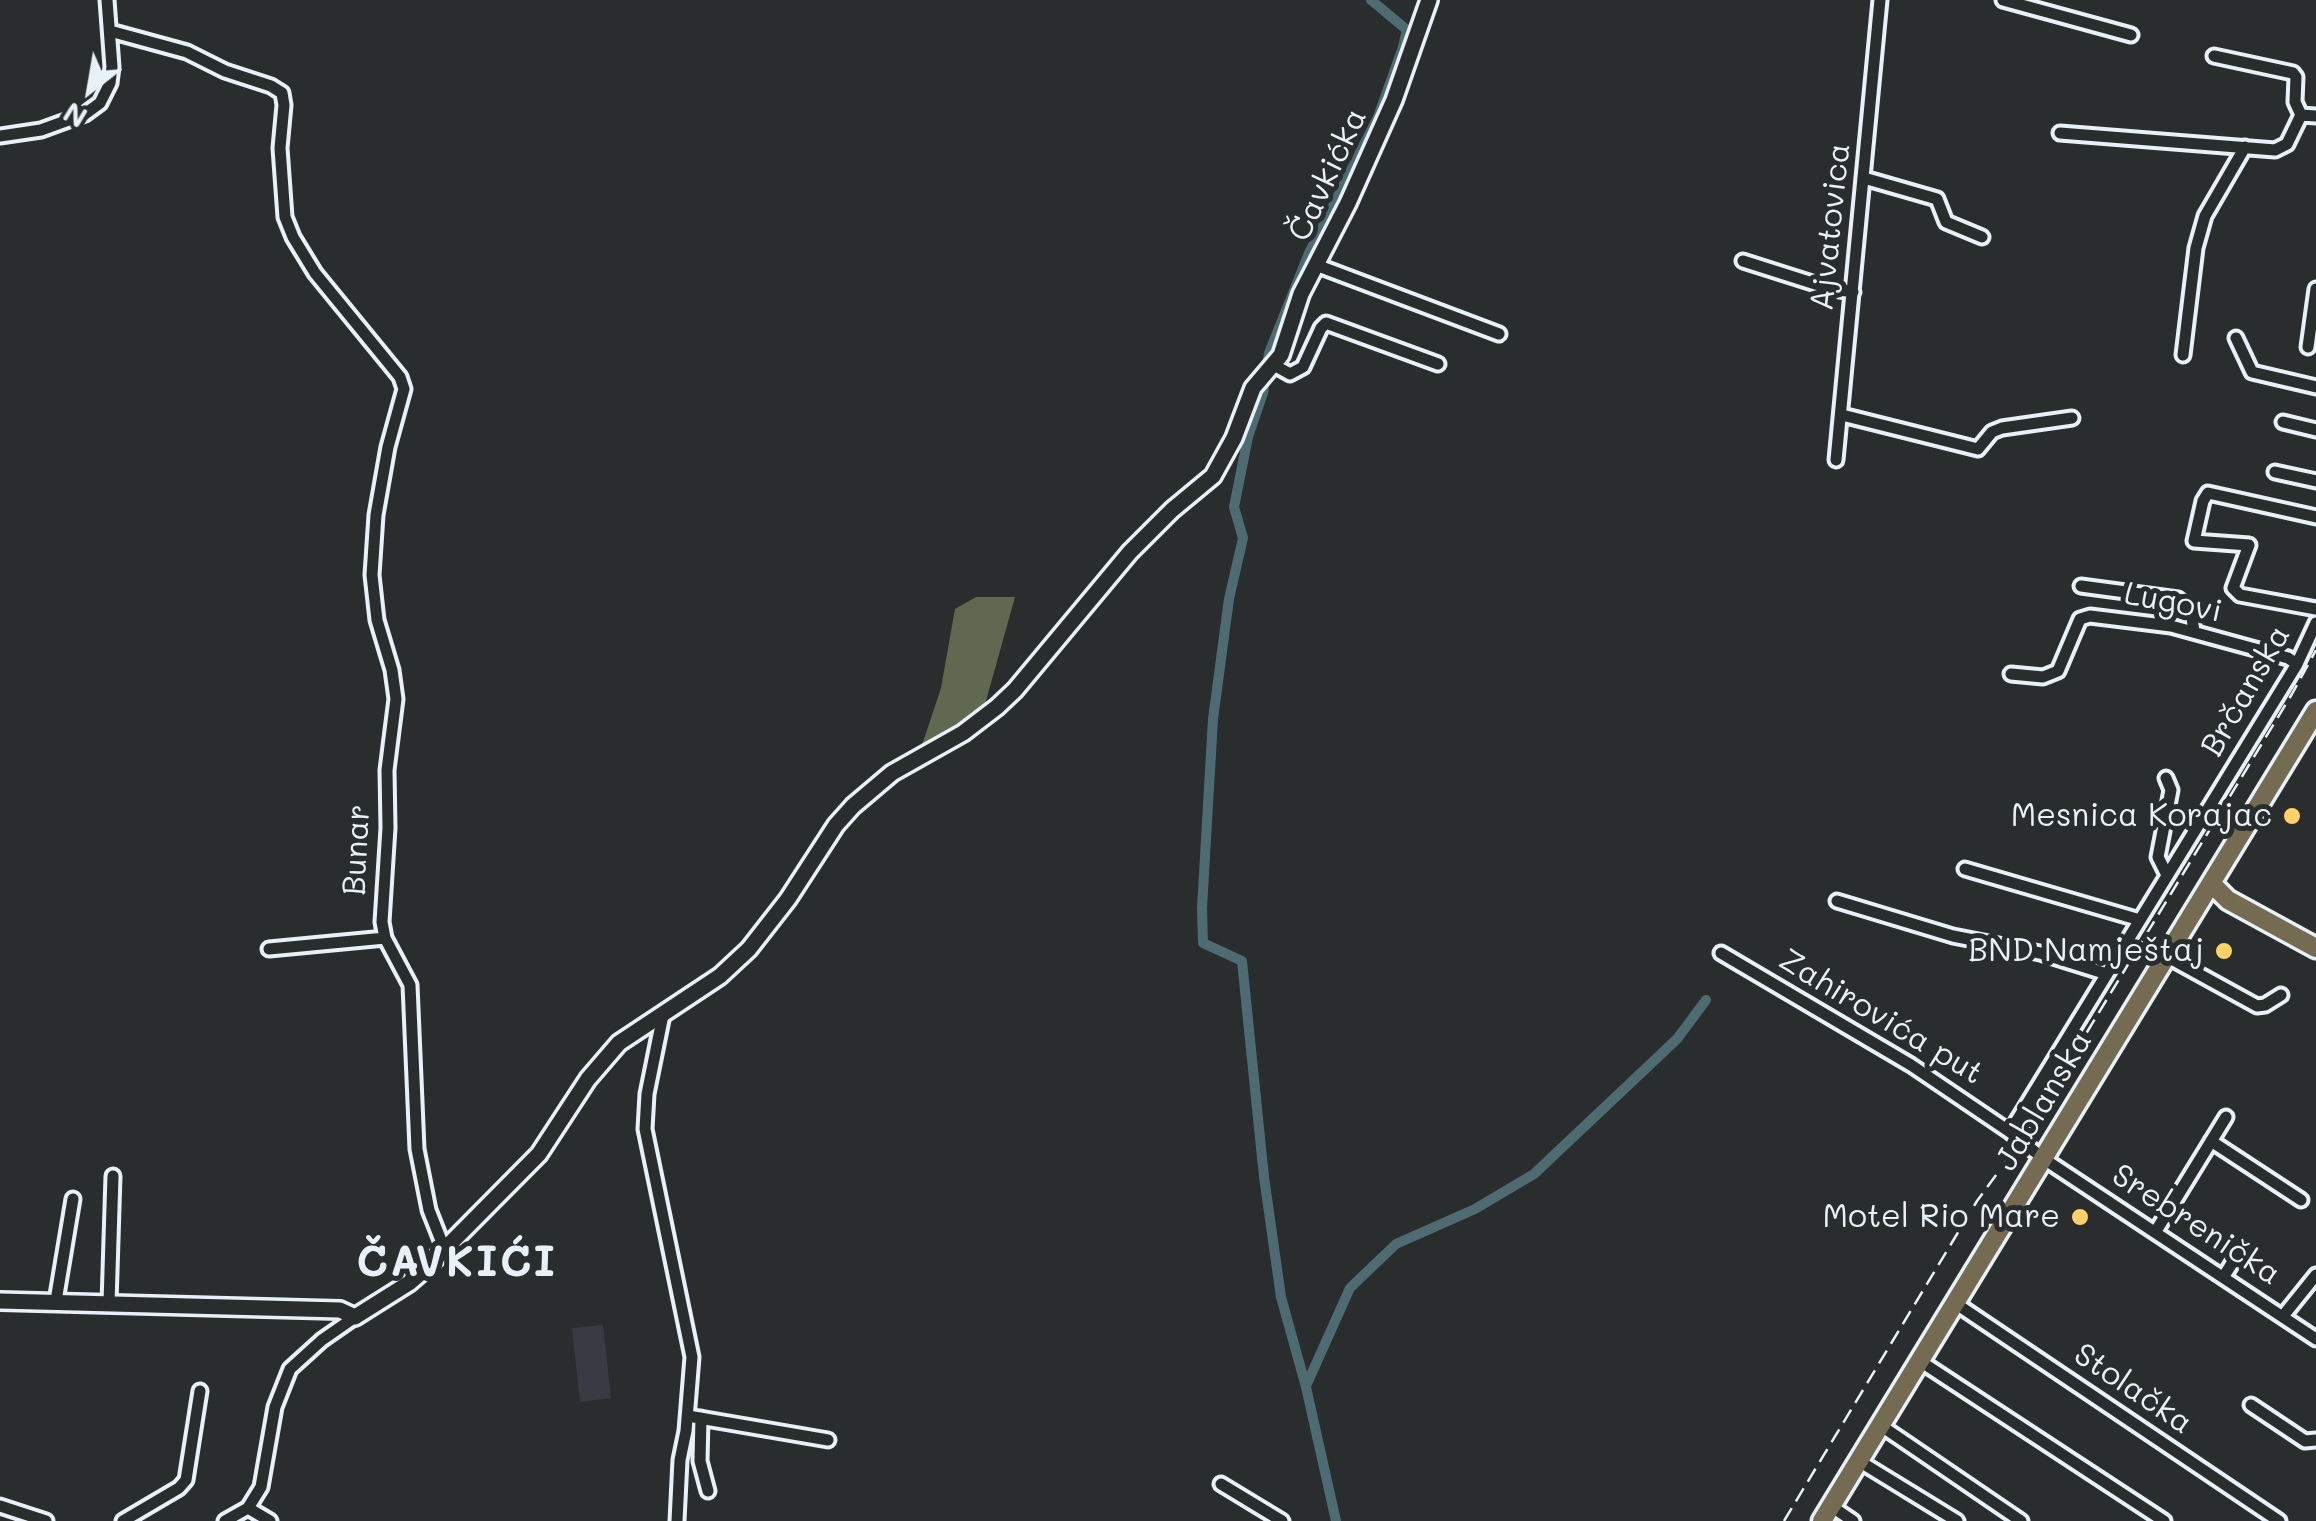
<!DOCTYPE html>
<meta charset="utf-8">
<style>
body{margin:0}
#map{position:relative;width:2316px;height:1521px;overflow:hidden;background:#2a2d2e;font-family:Mali,sans-serif}
canvas{display:block}
.north{position:absolute;left:40px;top:40px;width:100px;height:100px;-webkit-text-stroke:8px #2a2d2e;paint-order:stroke;rotate:211deg;font-size:28px;font-weight:700;line-height:40px;text-align:center;color:#e8f1f8}
.north::after{content:'';display:block;margin:auto;width:35px;height:45px;background:#e8f1f8;clip-path:polygon(50% 0,100% 100%,50% 72%,0 100%)}
</style>
<div id="map">
<canvas width="2316" height="1521"></canvas>
<div class="north">N</div>
</div>
<script>
const context = document.querySelector('canvas').getContext('2d');
context.lineJoin = 'round';
function fillPath(path, color) {
  context.fillStyle = color;
  context.fill(path, 'evenodd');
}
function toPath(rows) {
  const path = new Path2D();
  for (const r of rows) {
    path.moveTo(r[0], r[1]);
    for (let i = 2; i < r.length; i += 2) path.lineTo(r[i], r[i + 1]);
  }
  return path;
}
function trace(path, color, width, dash) {
  context.strokeStyle = color;
  context.lineWidth = width;
  context.lineCap = dash ? 'butt' : 'round';
  context.setLineDash(dash || []);
  context.stroke(path);
}
function label(font, color, halo, rows, align = 'center') {
  context.font = font + ' Mali,sans-serif';
  context.lineWidth = 10;
  context.setLineDash([]);
  context.textBaseline = 'middle';
  context.strokeStyle = halo;
  context.fillStyle = color;
  for (const [text, x, y, turn = 0] of rows) {
    context.save();
    context.translate(x, y);
    context.rotate((+turn || 0) * Math.PI / 180);
    context.textAlign = isNaN(turn) ? turn : align;
    if (halo) context.strokeText(text, 0, 0);
    context.fillText(text, 0, 0);
    context.restore();
  }
}
const built = toPath([
 [603,1325,611,1398,580,1402,572,1328]
]);
const green = toPath([
 [976,597,1015,597,984,708,954,730,921,748,941,688,955,609]
]);
const canal = toPath([
 [1306,1386,1350,1288,1396,1244,1475,1209,1534,1174,1677,1039,1706,1000],
 [1336,1521,1306,1387,1281,1297,1264,1177,1242,961,1203,943,1202,908,1213,719,1229,599,1243,538,1234,507,1248,437,1263,393,1269,353,1309,253,1378,117,1403,47,1407,30,1371,0]
]);
const street = toPath([
 [2003,0,2131,35],
 [110,31,187,52,225,71,271,86,282,93,284,105,280,148,285,217,293,237,315,273,400,377,404,389,388,447,376,515,372,575,377,620,392,670,396,699,387,770,388,828,382,922,385,938,410,985,417,1149,429,1210,444,1248],
 [2214,56,2293,73,2296,77,2295,102,2301,115],
 [2060,133,2275,150,2287,144,2301,115,2316,116],
 [0,136,41,130,85,114,100,103,110,83,112,67,107,0],
 [1864,178,1937,199,1946,222,1982,237],
 [1743,261,1828,288,1853,292],
 [1316,265,1499,334],
 [2236,338,2252,372,2316,387],
 [2308,347,2316,289],
 [2183,355,2196,248,2205,216,2245,147],
 [1274,365,1290,374,1303,367,1321,328,1326,323,1438,364],
 [1842,415,1978,449,1992,432,2002,428,2072,418],
 [2283,422,2316,430],
 [1836,460,1880,0],
 [2275,472,2316,481],
 [2316,517,2208,493,2203,501,2194,541,2249,545,2233,588,2240,595,2316,609],
 [2081,586,2178,599,2191,610,2194,632],
 [2316,623,2297,664,2010,1132,2044,1159,2316,1339],
 [2011,674,2043,677,2058,671,2080,619,2090,616,2171,626,2288,658,2297,664],
 [2166,778,2171,790,2158,857,2167,875],
 [1965,869,2140,920],
 [1837,901,1953,936,2040,953,2107,974],
 [269,949,385,938],
 [1721,953,1911,1065,2010,1132],
 [2166,956,2257,1006,2265,1005,2281,995],
 [663,1015,647,1094,645,1129,692,1357,686,1431,680,1460,677,1521],
 [2211,1141,2301,1200],
 [2156,1231,2226,1117],
 [2224,1276,2243,1246],
 [56,1301,73,1199],
 [109,1303,113,1176],
 [1955,1303,2279,1521],
 [2283,1316,2316,1275],
 [1920,1361,2164,1521],
 [2251,1405,2305,1441,2316,1440],
 [688,1416,828,1440],
 [701,1418,700,1461,708,1491],
 [1880,1425,2021,1521],
 [1859,1461,1957,1521],
 [1221,1484,1282,1521],
 [0,1506,46,1521],
 [1831,1506,1853,1521],
 [248,1508,270,1521],
 [123,1521,179,1488,186,1480,200,1391],
 [225,1521,248,1508,261,1487,275,1407,290,1369,322,1340,355,1317]
]);
const secondary = toPath([
 [0,1301,340,1310,355,1317,409,1283,424,1270,539,1154,588,1079,619,1043,720,976,749,949,788,899,836,825,853,806,892,773,963,733,997,707,1015,690,1130,552,1172,510,1213,476,1234,438,1253,388,1281,355,1301,294,1348,203,1394,100,1429,0]
]);
const primary = toPath([
 [2211,883,2228,900,2316,948],
 [1822,1521,2316,711]
]);
const rail = toPath([
 [1784,1521,1977,1201,2021,1141,2292,694,2316,650]
]);
const markers = [
 [2292,816,10,"#ffd166"],
 [2224,951,10,"#ffd166"],
 [2080,1217,10,"#ffd166"]
];
const streetNames = [
 ["Čavkićka",1328,175,-65],
 ["Ajvatovica",1831,227,-84],
 ["Lugovi",2173,603,11],
 ["Brčanska",2246,691,-60],
 ["Bunar",357,850,-87],
 ["Zahirovića put",1881,1017,31],
 ["Jablanska",2044,1101,-59],
 ["Srebrenička",2196,1225,33],
 ["Stolačka",2133,1389,34]
];
const poiNames = [
 ["Mesnica Korajac",2272,816],
 ["BND Namještaj",2204,951],
 ["Motel Rio Mare",2060,1217]
];
const districtNames = [
 ["ČAVKIĆI",457,1263]
];
fillPath(built, '#383c42');
fillPath(green, '#606950');
trace(canal, '#4e6b72', 10);
trace(street, '#e8f1f8', 19);
trace(secondary, '#e8f1f8', 22);
trace(primary, '#e8f1f8', 25);
trace(street, '#2a2d2e', 11);
trace(secondary, '#2a2d2e', 15);
trace(primary, '#756b52', 18);
trace(rail, '#e8f1f8', 2.5, [15, 8]);
for (const [x, y, r, color] of markers) {
  const dot = new Path2D();
  dot.arc(x, y, r, 0, 2 * Math.PI);
  context.fillStyle = color;
  context.fill(dot);
  trace(dot, '#2a2d2e', 4);
}
label('32px', '#e8f1f8', '#2a2d2e', streetNames);
label('32px', '#e8f1f8', '#2a2d2e', poiNames, 'right');
context.letterSpacing = '2.5px';
label('bold 42px', '#e8f1f8', '#2a2d2e', districtNames);
context.letterSpacing = '0px';
</script>
